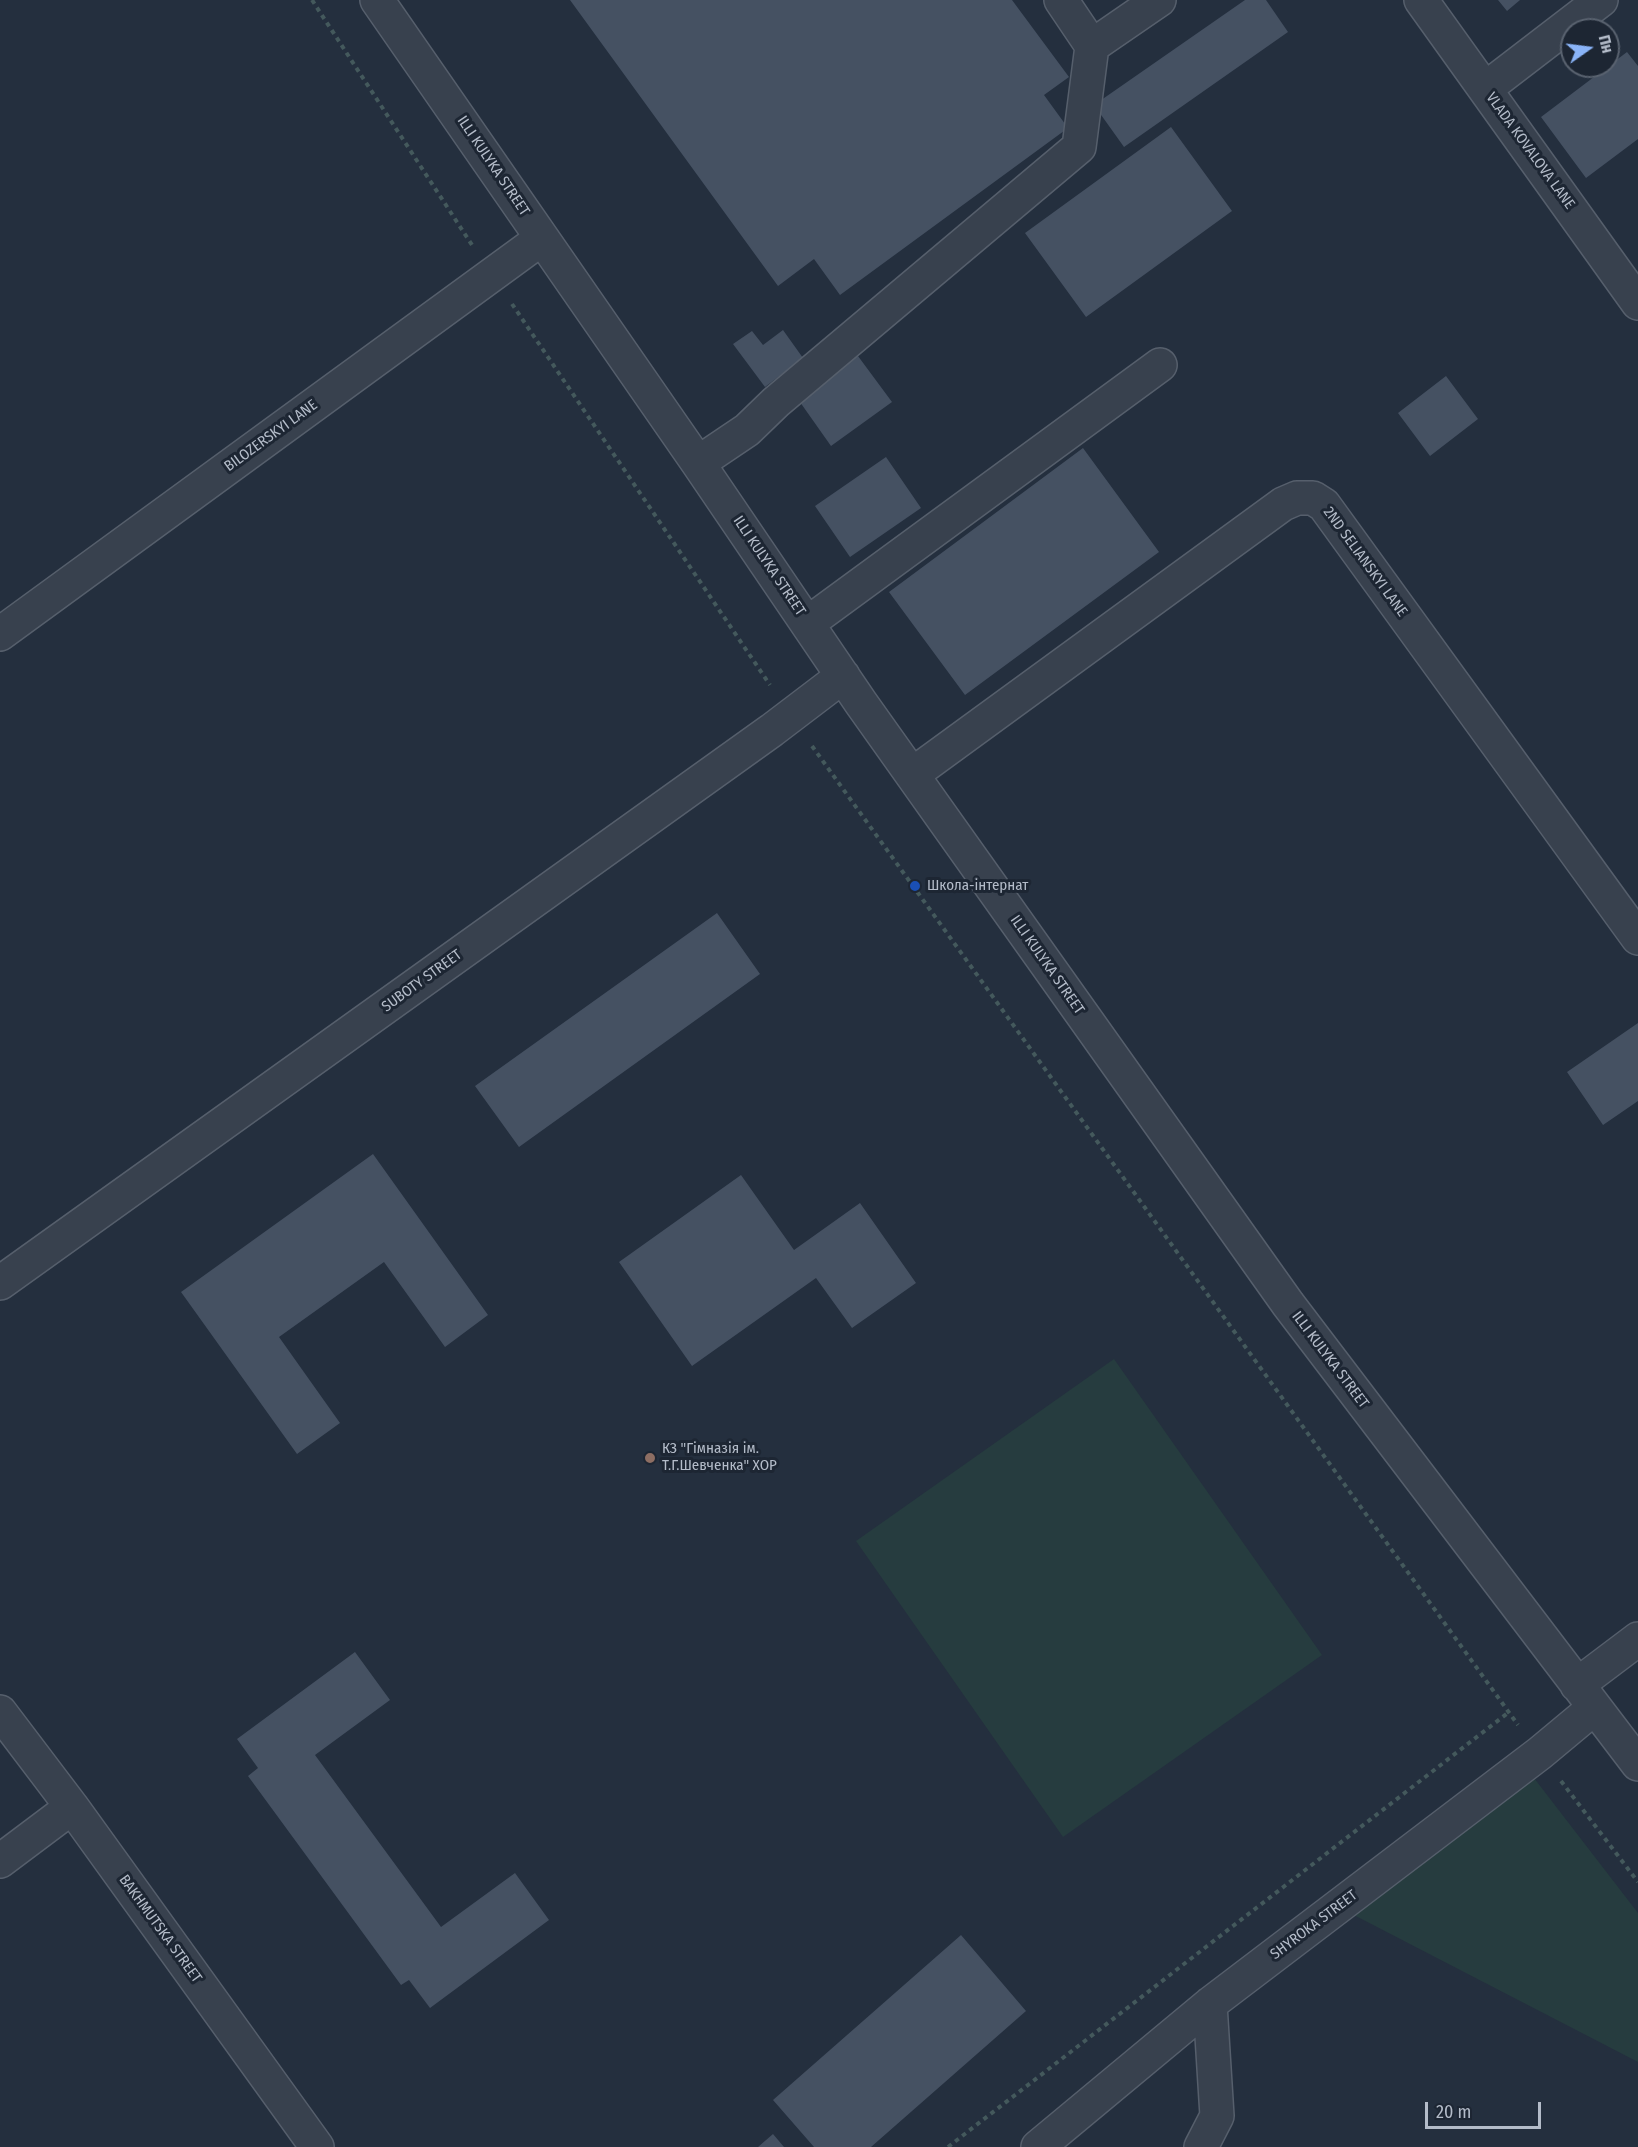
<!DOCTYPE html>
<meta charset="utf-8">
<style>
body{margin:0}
#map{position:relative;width:1638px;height:2147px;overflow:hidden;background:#242f3e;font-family:"Fira Sans Condensed",sans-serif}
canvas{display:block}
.north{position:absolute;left:1560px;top:18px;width:60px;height:60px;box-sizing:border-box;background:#1d2633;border:2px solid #59626f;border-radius:50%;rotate:76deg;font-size:16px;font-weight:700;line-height:24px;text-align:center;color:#b4bcc9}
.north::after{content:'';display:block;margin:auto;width:21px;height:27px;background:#8ab4f8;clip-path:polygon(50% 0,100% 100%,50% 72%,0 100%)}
.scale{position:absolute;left:1425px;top:2102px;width:116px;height:27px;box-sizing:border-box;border:3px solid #b4bcc9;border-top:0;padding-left:8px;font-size:18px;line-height:21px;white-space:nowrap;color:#b4bcc9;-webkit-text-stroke:4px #1d2633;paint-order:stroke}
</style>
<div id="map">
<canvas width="1638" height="2147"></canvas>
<div class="north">Пн</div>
<div class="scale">20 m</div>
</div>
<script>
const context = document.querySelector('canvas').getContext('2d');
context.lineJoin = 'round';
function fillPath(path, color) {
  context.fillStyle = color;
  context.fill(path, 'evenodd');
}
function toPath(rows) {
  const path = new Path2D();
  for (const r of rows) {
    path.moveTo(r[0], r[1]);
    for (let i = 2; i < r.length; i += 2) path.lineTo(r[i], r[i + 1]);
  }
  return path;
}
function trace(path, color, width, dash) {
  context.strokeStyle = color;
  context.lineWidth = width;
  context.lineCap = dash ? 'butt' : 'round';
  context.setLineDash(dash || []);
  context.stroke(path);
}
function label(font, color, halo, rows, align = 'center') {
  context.font = font + ' "Fira Sans Condensed",sans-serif';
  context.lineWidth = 6;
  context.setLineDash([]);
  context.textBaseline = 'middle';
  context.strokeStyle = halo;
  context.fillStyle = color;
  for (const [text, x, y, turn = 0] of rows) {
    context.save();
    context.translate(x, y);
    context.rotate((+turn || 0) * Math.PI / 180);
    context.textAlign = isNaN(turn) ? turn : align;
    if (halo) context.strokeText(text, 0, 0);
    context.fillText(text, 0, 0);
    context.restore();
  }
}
const green = toPath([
 [1114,1359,1322,1655,1063,1837,856,1541],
 [1534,1778,1638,1913,1638,2062,1350,1913]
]);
const building = toPath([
 [570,0,1012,0,1069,77,1044,95,1068,128,840,295,814,259,778,286],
 [1245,0,1266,0,1288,32,1124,147,1094,105],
 [1498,0,1520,0,1507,11],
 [1627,52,1638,66,1638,139,1586,178,1541,117],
 [1171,127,1232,211,1086,317,1025,233],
 [783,330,803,358,765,387,733,344,752,331,763,345],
 [855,352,892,402,831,446,795,395],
 [1446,376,1478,419,1430,456,1398,413],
 [1083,448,1159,552,965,695,889,592],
 [886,457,921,508,850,557,815,506],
 [717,913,760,974,519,1147,475,1086],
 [1638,1023,1638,1101,1603,1125,1567,1072],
 [373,1154,488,1315,445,1347,384,1262,279,1337,340,1423,297,1454,181,1292],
 [741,1175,794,1250,860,1203,916,1283,852,1328,816,1278,692,1366,619,1262],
 [355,1652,390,1700,315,1755,441,1927,515,1873,549,1920,430,2008,409,1980,401,1985,248,1776,258,1768,237,1739],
 [961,1935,1026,2011,871,2147,814,2147,773,2100],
 [773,2134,784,2147,758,2147]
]);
const path = toPath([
 [312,0,472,245],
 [512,304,770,685],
 [812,746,1518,1725],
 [1561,1781,1638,1882],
 [948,2147,1509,1712]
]);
const minor = toPath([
 [377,0,698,463,861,703,1288,1304,1638,1764],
 [1061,0,1092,46,1159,0],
 [1421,0,1638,303],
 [1485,89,1601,0],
 [698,463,747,430,776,402,1079,147,1092,46],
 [808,623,1160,365],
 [0,634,541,239],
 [913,774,1283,504,1297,498,1313,498,1324,505,1638,938],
 [0,1283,772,730,843,676],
 [1577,1685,1638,1639],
 [0,1712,72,1807,317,2147],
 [0,1861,72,1807],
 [1038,2147,1210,2004,1540,1753,1594,1708],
 [1201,2147,1217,2116,1210,2004]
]);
const markers = [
 [915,886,6,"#1a4fb4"],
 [650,1458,6,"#8d6e63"]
];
const streetNames = [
 ["VLADA KOVALOVA LANE",1530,151,54],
 ["ILLI KULYKA STREET",493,166,56],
 ["BILOZERSKYI LANE",271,436,-36],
 ["2ND SELIANSKYI LANE",1365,562,54],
 ["ILLI KULYKA STREET",769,566,56],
 ["ILLI KULYKA STREET",1047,965,55],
 ["SUBOTY STREET",422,981,-36],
 ["ILLI KULYKA STREET",1330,1360,53],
 ["SHYROKA STREET",1314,1925,-37],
 ["BAKHMUTSKA STREET",160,1929,54]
];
const poiNames = [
 ["Школа-інтернат",927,886],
 ["КЗ \"Гімназія ім.",662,1449],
 ["Т.Г.Шевченка\" ХОР",662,1466]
];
fillPath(green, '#263c3f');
fillPath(building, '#455162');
trace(minor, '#565f6c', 36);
trace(path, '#44595c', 4, [4.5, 4.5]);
trace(minor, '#38414e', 33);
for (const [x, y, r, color] of markers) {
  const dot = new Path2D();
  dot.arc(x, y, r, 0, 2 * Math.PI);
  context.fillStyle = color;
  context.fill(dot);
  trace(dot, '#1d2633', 2);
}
label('15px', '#b4bcc9', '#1d2633', streetNames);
label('15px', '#b4bcc9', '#1d2633', poiNames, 'left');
</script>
